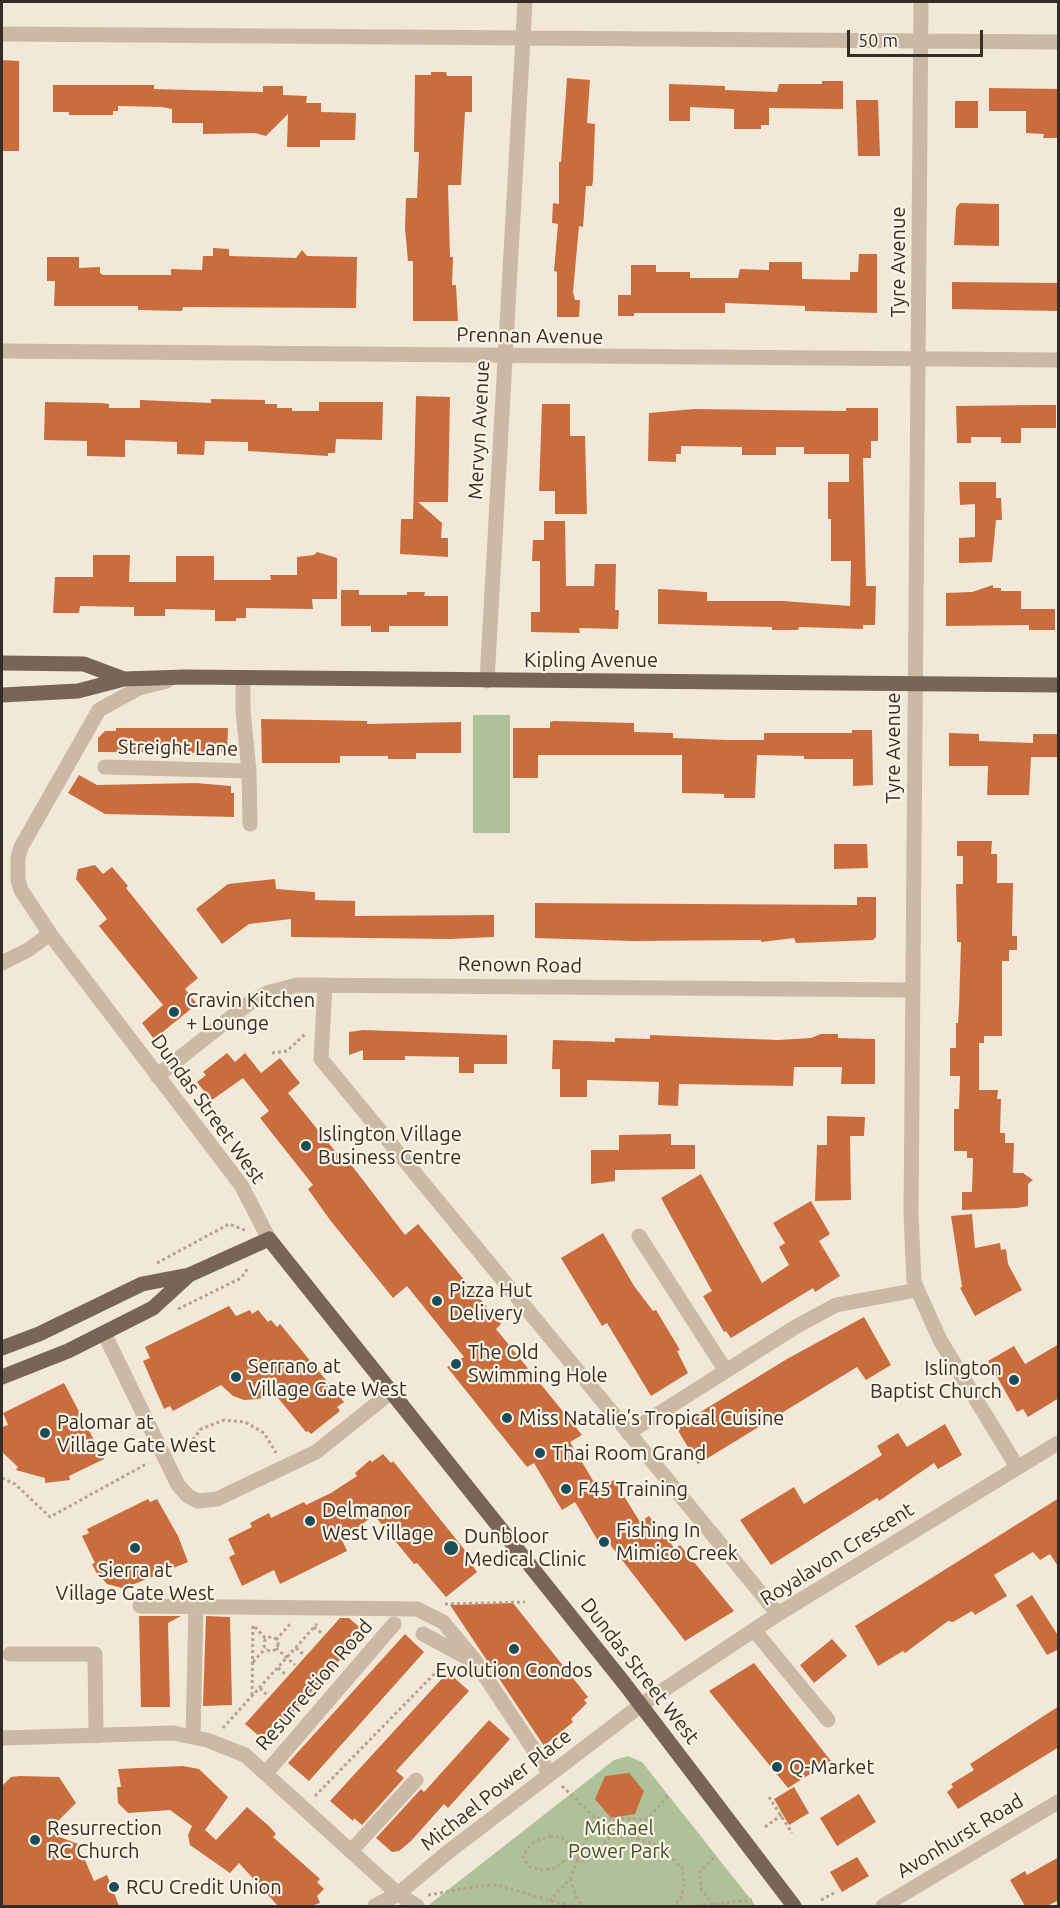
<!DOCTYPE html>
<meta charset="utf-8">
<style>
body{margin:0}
#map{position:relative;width:1060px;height:1908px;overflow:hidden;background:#f2e8d8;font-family:Ubuntu,sans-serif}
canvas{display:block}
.frame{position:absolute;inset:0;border:3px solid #352c26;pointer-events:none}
.scale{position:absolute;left:847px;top:30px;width:136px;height:27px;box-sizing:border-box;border:3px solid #352c26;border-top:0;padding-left:8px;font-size:18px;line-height:21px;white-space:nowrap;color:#352c26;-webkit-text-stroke:4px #faf2e4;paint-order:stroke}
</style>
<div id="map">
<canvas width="1060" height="1908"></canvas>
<div class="frame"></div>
<div class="scale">50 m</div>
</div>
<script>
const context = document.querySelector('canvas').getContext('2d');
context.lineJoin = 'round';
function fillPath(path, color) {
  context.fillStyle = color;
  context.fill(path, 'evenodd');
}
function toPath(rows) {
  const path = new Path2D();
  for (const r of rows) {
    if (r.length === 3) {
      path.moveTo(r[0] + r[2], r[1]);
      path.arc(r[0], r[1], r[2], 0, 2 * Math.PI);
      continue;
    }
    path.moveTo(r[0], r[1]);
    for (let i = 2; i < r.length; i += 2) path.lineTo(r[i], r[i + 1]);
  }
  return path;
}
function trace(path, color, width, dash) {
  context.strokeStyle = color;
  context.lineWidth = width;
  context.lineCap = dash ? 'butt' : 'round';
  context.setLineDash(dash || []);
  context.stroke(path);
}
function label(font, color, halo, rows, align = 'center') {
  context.font = font + ' Ubuntu,sans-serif';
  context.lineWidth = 4.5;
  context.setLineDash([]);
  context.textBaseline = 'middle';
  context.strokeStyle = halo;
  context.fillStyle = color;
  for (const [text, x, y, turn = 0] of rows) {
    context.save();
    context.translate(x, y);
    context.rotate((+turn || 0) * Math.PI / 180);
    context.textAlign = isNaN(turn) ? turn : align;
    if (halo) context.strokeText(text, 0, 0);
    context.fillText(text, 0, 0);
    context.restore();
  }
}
const green = toPath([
 [473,715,510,715,510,833,473,833],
 [628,1756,642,1762,756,1906,431,1906,430,1904,614,1760]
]);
const building = toPath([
 [2,60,19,61,19,151,2,151],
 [431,72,446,72,447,76,472,76,472,112,465,112,461,185,448,185,450,257,453,257,452,285,456,285,458,321,413,321,413,261,408,261,405,228,406,198,417,198,419,152,414,152,415,75,431,75],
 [567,78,590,80,587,123,595,124,593,181,592,186,586,186,583,227,579,226,573,292,575,300,580,300,579,317,557,317,557,272,554,271,558,224,552,223,553,203,559,204,559,162,561,162],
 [822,81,843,81,843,109,769,108,769,125,761,125,761,129,734,129,734,109,690,107,690,121,669,121,669,84,725,86,725,90,777,92,779,84,822,84],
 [53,85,154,85,154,89,263,92,263,86,283,86,283,95,307,96,306,103,321,103,321,112,356,113,355,140,320,140,320,147,287,147,288,114,266,136,255,133,203,134,203,123,172,123,172,109,162,107,118,106,118,111,113,111,113,115,69,115,69,112,53,112],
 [989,88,1059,89,1059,138,1043,138,1044,134,1026,133,1026,111,989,111],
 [856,100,878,100,880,156,858,156],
 [955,101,978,101,978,128,955,128],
 [960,203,999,204,999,246,954,245,956,208],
 [213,248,229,249,229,256,296,258,302,250,307,256,357,257,356,308,183,307,182,311,138,310,138,306,54,306,55,281,47,281,47,257,79,257,79,268,100,267,100,273,103,275,171,275,171,269,202,270,203,256,213,256],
 [859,254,877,254,877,313,805,311,805,306,725,303,725,313,634,313,634,316,618,316,618,295,631,295,631,265,656,265,656,272,690,272,690,278,738,278,740,269,769,270,769,262,802,262,802,279,850,280,850,272,858,272],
 [952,282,1059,283,1059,311,952,309],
 [416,396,450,397,448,502,418,502,442,523,441,538,448,538,448,557,400,554,401,519,413,519],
 [211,399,265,400,265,404,277,404,277,408,292,408,292,411,319,411,319,402,383,402,382,440,336,439,335,453,328,453,328,456,248,451,248,442,205,441,204,455,177,454,177,442,125,440,125,457,87,456,87,441,44,440,45,402,101,403,109,404,109,408,140,408,140,400,211,403],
 [542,404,570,404,570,436,585,436,587,514,555,514,555,491,539,491],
 [1034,405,1056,405,1056,428,1021,428,1021,443,1001,443,1001,437,971,437,971,443,957,443,956,406],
 [846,408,878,408,878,441,871,441,871,458,863,458,866,586,876,586,875,625,863,625,863,629,799,627,798,630,772,630,772,627,658,624,658,589,707,592,707,601,783,601,850,606,851,561,831,561,831,519,828,519,828,482,849,482,849,454,804,454,804,447,776,447,776,455,742,455,742,447,681,446,681,454,676,454,676,462,648,461,649,413,694,409,846,411],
 [959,482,996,482,996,498,1001,498,1002,520,996,520,992,562,959,563,959,538,975,537,975,504,960,505],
 [544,521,565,521,566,586,594,586,595,564,616,564,615,610,619,610,618,629,579,628,580,633,531,632,531,612,540,612,540,561,532,561,533,540,544,540],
 [317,552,337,558,337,599,312,599,313,609,246,608,246,618,236,618,236,621,215,621,215,610,165,609,165,616,134,616,134,607,80,606,79,613,53,613,55,577,93,577,93,555,130,555,129,582,176,582,176,556,214,556,214,580,271,580,270,575,297,575,297,557,314,555],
 [993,585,993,588,1001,588,1001,591,1021,591,1021,609,1055,609,1055,630,1029,630,1029,625,946,626,946,593,972,592],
 [341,590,359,590,359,595,407,595,407,592,425,592,424,596,448,596,448,626,389,626,389,632,371,632,371,626,341,626],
 [261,719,367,721,367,724,461,722,461,753,416,753,416,759,388,759,388,756,340,756,340,763,262,763],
 [554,721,634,723,634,732,673,733,673,738,728,740,764,740,764,733,852,733,852,730,872,730,873,785,853,786,853,759,804,759,804,756,757,755,755,798,724,798,724,794,682,793,682,755,538,755,538,778,513,778,513,728,550,728,550,722],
 [116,728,228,728,227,753,98,752,98,738,105,731,116,731],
 [949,733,979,734,979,741,1033,743,1033,734,1057,734,1057,757,1031,757,1029,795,987,795,988,766,949,766],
 [79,775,97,785,196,783,231,786,231,793,234,793,234,817,105,814,68,793],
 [957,841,992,841,991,854,997,854,997,883,1013,883,1012,936,1017,936,1017,950,1009,950,1009,961,1002,961,1002,1036,984,1036,984,1043,979,1043,979,1090,998,1090,997,1099,1001,1099,1000,1133,1005,1133,1005,1143,1014,1143,1013,1173,1023,1173,1033,1180,1028,1184,1028,1206,1017,1208,962,1210,962,1192,972,1192,973,1158,967,1158,967,1151,954,1151,954,1109,959,1109,960,1076,950,1076,950,1048,956,1048,956,1023,958,1023,959,1007,961,942,957,942,956,884,963,884,963,856,957,856],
 [834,844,867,844,868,868,834,869],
 [95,865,103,874,112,867,128,886,126,888,198,978,185,989,197,1004,154,1039,142,1023,163,1005,99,926,107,919,76,879,78,869],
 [275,879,276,889,315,892,315,900,355,901,355,916,494,915,494,937,449,939,291,937,291,919,249,924,222,944,196,909,228,884],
 [857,897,876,897,876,937,873,940,796,943,794,938,761,942,761,940,633,941,535,938,535,903,857,905],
 [363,1030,507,1035,507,1064,474,1064,474,1073,459,1073,459,1057,405,1056,405,1060,363,1060,363,1050,349,1055,349,1032],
 [821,1034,838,1034,838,1038,875,1039,875,1084,841,1084,842,1067,794,1067,793,1086,679,1084,678,1106,658,1105,659,1082,587,1080,587,1097,560,1097,560,1069,552,1069,553,1040,615,1042,615,1038,650,1039,650,1035,778,1040,811,1038],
 [227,1053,235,1062,245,1053,261,1073,280,1058,300,1083,288,1093,343,1161,346,1158,405,1235,418,1224,501,1324,496,1329,582,1435,570,1442,598,1489,614,1480,640,1522,649,1516,675,1549,680,1545,734,1611,685,1641,608,1542,601,1546,575,1502,562,1510,534,1463,527,1467,447,1367,464,1357,407,1286,393,1298,330,1220,308,1189,313,1185,260,1118,269,1111,243,1078,212,1100,200,1086,197,1082,206,1075,203,1072],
 [827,1116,865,1117,864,1136,850,1136,851,1200,815,1201,817,1145,827,1145],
 [671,1134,671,1145,695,1145,695,1169,615,1170,615,1181,591,1184,591,1150,619,1150,619,1135],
 [701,1174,762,1283,789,1265,779,1247,785,1243,773,1223,811,1201,830,1234,819,1241,840,1276,815,1292,813,1288,731,1338,726,1331,724,1332,703,1296,712,1291,661,1198],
 [972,1214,975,1248,1000,1243,1001,1250,1006,1249,1008,1264,1022,1290,975,1316,960,1288,962,1287,951,1216],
 [603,1233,634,1286,653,1311,656,1310,680,1350,677,1351,688,1373,651,1396,607,1323,602,1326,561,1258],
 [229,1306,236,1316,250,1310,252,1314,258,1310,268,1322,271,1320,277,1327,280,1324,344,1402,337,1407,340,1411,311,1434,308,1431,306,1432,274,1393,258,1399,244,1400,233,1396,221,1385,173,1411,170,1406,164,1409,143,1361,150,1358,145,1347],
 [864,1317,891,1365,866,1380,857,1367,698,1464,676,1427,787,1359],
 [1059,1344,1059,1398,1028,1417,1023,1409,1017,1412,988,1361,1014,1346,1025,1364],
 [64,1383,104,1459,69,1476,70,1480,45,1483,45,1478,16,1470,18,1467,2,1452,2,1427,8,1425,3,1413],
 [945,1424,962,1455,938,1469,934,1463,879,1501,877,1498,771,1565,740,1520,794,1487,804,1504,882,1455,877,1446,898,1433,907,1447],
 [383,1454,391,1463,393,1461,452,1534,475,1563,472,1565,477,1572,446,1597,417,1563,414,1564,374,1515,342,1540,347,1551,280,1584,274,1570,242,1586,229,1557,235,1554,228,1539,252,1527,250,1523,269,1513,271,1518,304,1502,306,1505,331,1493,357,1476,355,1473,370,1460,372,1462],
 [1059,1498,1059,1568,1050,1554,1040,1560,1033,1552,994,1575,1007,1596,975,1615,972,1611,953,1622,948,1621,905,1653,903,1651,878,1666,855,1626],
 [148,1499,150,1502,157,1499,178,1536,188,1562,132,1585,122,1588,107,1584,96,1572,92,1564,95,1563,82,1536,89,1533,87,1529],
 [1032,1595,1059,1637,1059,1649,1047,1655,1016,1605],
 [513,1603,588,1697,584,1700,587,1703,571,1719,573,1722,544,1746,450,1605],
 [139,1616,181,1616,168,1623,170,1707,141,1707],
 [206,1616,230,1617,232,1705,203,1706],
 [340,1618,349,1618,365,1632,266,1742,245,1724],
 [405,1634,424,1652,309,1781,288,1763],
 [832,1639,847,1656,814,1683,800,1665],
 [754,1663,831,1761,788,1788,709,1691],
 [448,1672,469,1691,396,1771,404,1778,362,1825,354,1818,353,1821,330,1801],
 [1059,1706,1059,1747,958,1809,947,1792,953,1787,951,1784,974,1770,970,1764],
 [489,1720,510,1739,448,1808,444,1804,411,1841,399,1851,392,1852,376,1838,421,1789,424,1792],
 [183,1766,199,1769,228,1797,205,1830,216,1840,247,1807,270,1827,276,1834,273,1837,320,1879,317,1882,324,1889,317,1896,320,1903,311,1906,278,1906,239,1863,230,1873,190,1845,188,1835,192,1826,170,1810,128,1813,118,1803,117,1787,121,1787,118,1769],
 [629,1773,644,1791,635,1814,611,1818,595,1799,605,1776],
 [20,1776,59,1777,76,1803,47,1832,78,1844,94,1881,107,1875,119,1906,2,1906,2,1786,11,1777],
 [794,1787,809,1813,789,1825,774,1799],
 [859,1794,876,1822,837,1846,820,1818],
 [857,1857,869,1876,842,1892,830,1872],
 [1059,1857,1059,1900,1047,1906,1025,1906,1010,1880,1025,1871,1027,1875]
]);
const path = toPath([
 [272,1053,287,1051,305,1034],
 [157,1263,229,1224,247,1231],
 [178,1309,241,1278,249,1267],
 [182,1454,201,1429,224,1420,245,1422,264,1433,276,1453],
 [2,1478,15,1484,50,1517,148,1463],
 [445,1604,525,1602],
 [255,1627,266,1639],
 [314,1627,323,1634],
 [271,1644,7],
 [276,1640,291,1623],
 [276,1648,295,1665],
 [296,1648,304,1655],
 [253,1662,266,1648],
 [278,1668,286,1675],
 [260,1688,268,1696],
 [252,1695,253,1623],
 [223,1728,317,1624],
 [562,1786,595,1818,647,1819,668,1796],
 [315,1796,442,1666],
 [769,1797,792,1833],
 [765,1827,783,1814],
 [550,1836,566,1839,571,1856,555,1868,543,1870,530,1867,523,1857,527,1849,534,1842,550,1836],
 [629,1836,629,1819],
 [571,1856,587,1862,610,1837,629,1836,654,1844,682,1867,684,1885,681,1898,674,1906],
 [570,1879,577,1899,583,1906],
 [428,1895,479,1886,497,1885,570,1906],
 [821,1900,834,1893],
 [549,1901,570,1879,595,1818],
 [713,1905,701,1889,700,1871,716,1856],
 [697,1906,752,1900]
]);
const minor = toPath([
 [921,2,911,1214,914,1282,940,1340,1017,1467],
 [2,34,1058,42],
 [2,351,1058,360],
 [243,678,243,711,249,771,250,824],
 [167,681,139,688,99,710,21,847,18,858,18,880,21,890,50,934,241,1185,269,1239],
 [487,681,525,2],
 [105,767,249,771],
 [2,963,28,950,50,934],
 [325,985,321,1059,778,1614],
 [157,1076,248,1004,267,993,297,985,912,990],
 [639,1236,726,1371],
 [104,1333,178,1485,188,1496,198,1501,217,1499,316,1452,390,1393],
 [628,1433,797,1326,836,1305,917,1290],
 [140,1606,417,1609,443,1622,473,1658,550,1774],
 [754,1630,828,1720],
 [423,1634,471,1660],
 [10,1654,95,1654,96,1736],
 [193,1737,196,1608],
 [2,1738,173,1733,207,1740,245,1755,398,1894,417,1906],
 [266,1773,394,1624],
 [351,1851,416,1780],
 [375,1906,398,1894,448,1852,641,1705,778,1614,1058,1443],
 [883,1906,1058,1802]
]);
const major = toPath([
 [2,663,84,664,124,679],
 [2,695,78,691,124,679,185,677,1058,685],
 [2,1348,39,1334,142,1284,189,1275,269,1239,624,1683,794,1906],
 [2,1377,68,1351,153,1308,189,1275]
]);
const markers = [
 [174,1012,6,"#1a4d57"],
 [306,1146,6,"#1a4d57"],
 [437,1301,6,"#1a4d57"],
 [456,1364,6,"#1a4d57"],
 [236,1377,6,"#1a4d57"],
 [1014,1380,6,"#1a4d57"],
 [507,1418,6,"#1a4d57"],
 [45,1433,6,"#1a4d57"],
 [540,1453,6,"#1a4d57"],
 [566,1489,6,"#1a4d57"],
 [310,1521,6,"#1a4d57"],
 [604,1542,6,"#1a4d57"],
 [135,1548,6,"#1a4d57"],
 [451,1548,8,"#1a4d57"],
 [514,1649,6,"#1a4d57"],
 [777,1767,6,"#1a4d57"],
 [35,1840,6,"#1a4d57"],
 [114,1887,6,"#1a4d57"]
];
const streetNames = [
 ["Tyre Avenue",898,262,-90],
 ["Prennan Avenue",530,336,1],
 ["Mervyn Avenue",479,430,-87],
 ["Kipling Avenue",591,660],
 ["Streight Lane",178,748,1],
 ["Tyre Avenue",893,748,-90],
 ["Renown Road",520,965,1],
 ["Dundas Street West",208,1109,54],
 ["Royalavon Crescent",837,1554,-32],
 ["Dundas Street West",640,1671,52],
 ["Resurrection Road",314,1685,-49],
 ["Michael Power Place",496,1790,-38],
 ["Avonhurst Road",960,1836,-31]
];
const poiNames = [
 ["Cravin Kitchen",186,1000],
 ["+ Lounge",186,1023],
 ["Islington Village",318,1134],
 ["Business Centre",318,1157],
 ["Pizza Hut",449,1290],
 ["Delivery",449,1313],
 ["The Old",468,1352],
 ["Swimming Hole",468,1375],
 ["Serrano at",248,1366],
 ["Village Gate West",248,1389],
 ["Islington",1002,1368,"right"],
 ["Baptist Church",1002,1391,"right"],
 ["Miss Natalie’s Tropical Cuisine",519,1418],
 ["Palomar at",57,1422],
 ["Village Gate West",57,1445],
 ["Thai Room Grand",552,1453],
 ["F45 Training",578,1489],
 ["Delmanor",322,1510],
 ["West Village",322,1533],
 ["Fishing In",616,1530],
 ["Mimico Creek",616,1553],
 ["Dunbloor",464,1536],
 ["Medical Clinic",464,1559],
 ["Sierra at",135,1570,"center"],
 ["Village Gate West",135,1593,"center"],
 ["Evolution Condos",514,1670,"center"],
 ["Q-Market",789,1767],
 ["Resurrection",47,1828],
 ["RC Church",47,1851],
 ["RCU Credit Union",126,1887]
];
const parkNames = [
 ["Michael",619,1828],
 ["Power Park",619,1851]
];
fillPath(green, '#afc198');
fillPath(building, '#ca6d3e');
trace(path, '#b6a38e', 3, [3, 3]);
trace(minor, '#cab9a4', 15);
trace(major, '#776556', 15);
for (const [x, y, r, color] of markers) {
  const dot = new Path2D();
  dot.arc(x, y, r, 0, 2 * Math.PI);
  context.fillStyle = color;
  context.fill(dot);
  trace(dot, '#faf2e4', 2);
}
label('20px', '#352c26', '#faf2e4', streetNames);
label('20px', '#352c26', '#faf2e4', poiNames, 'left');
label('20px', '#405429', '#faf2e4', parkNames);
</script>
